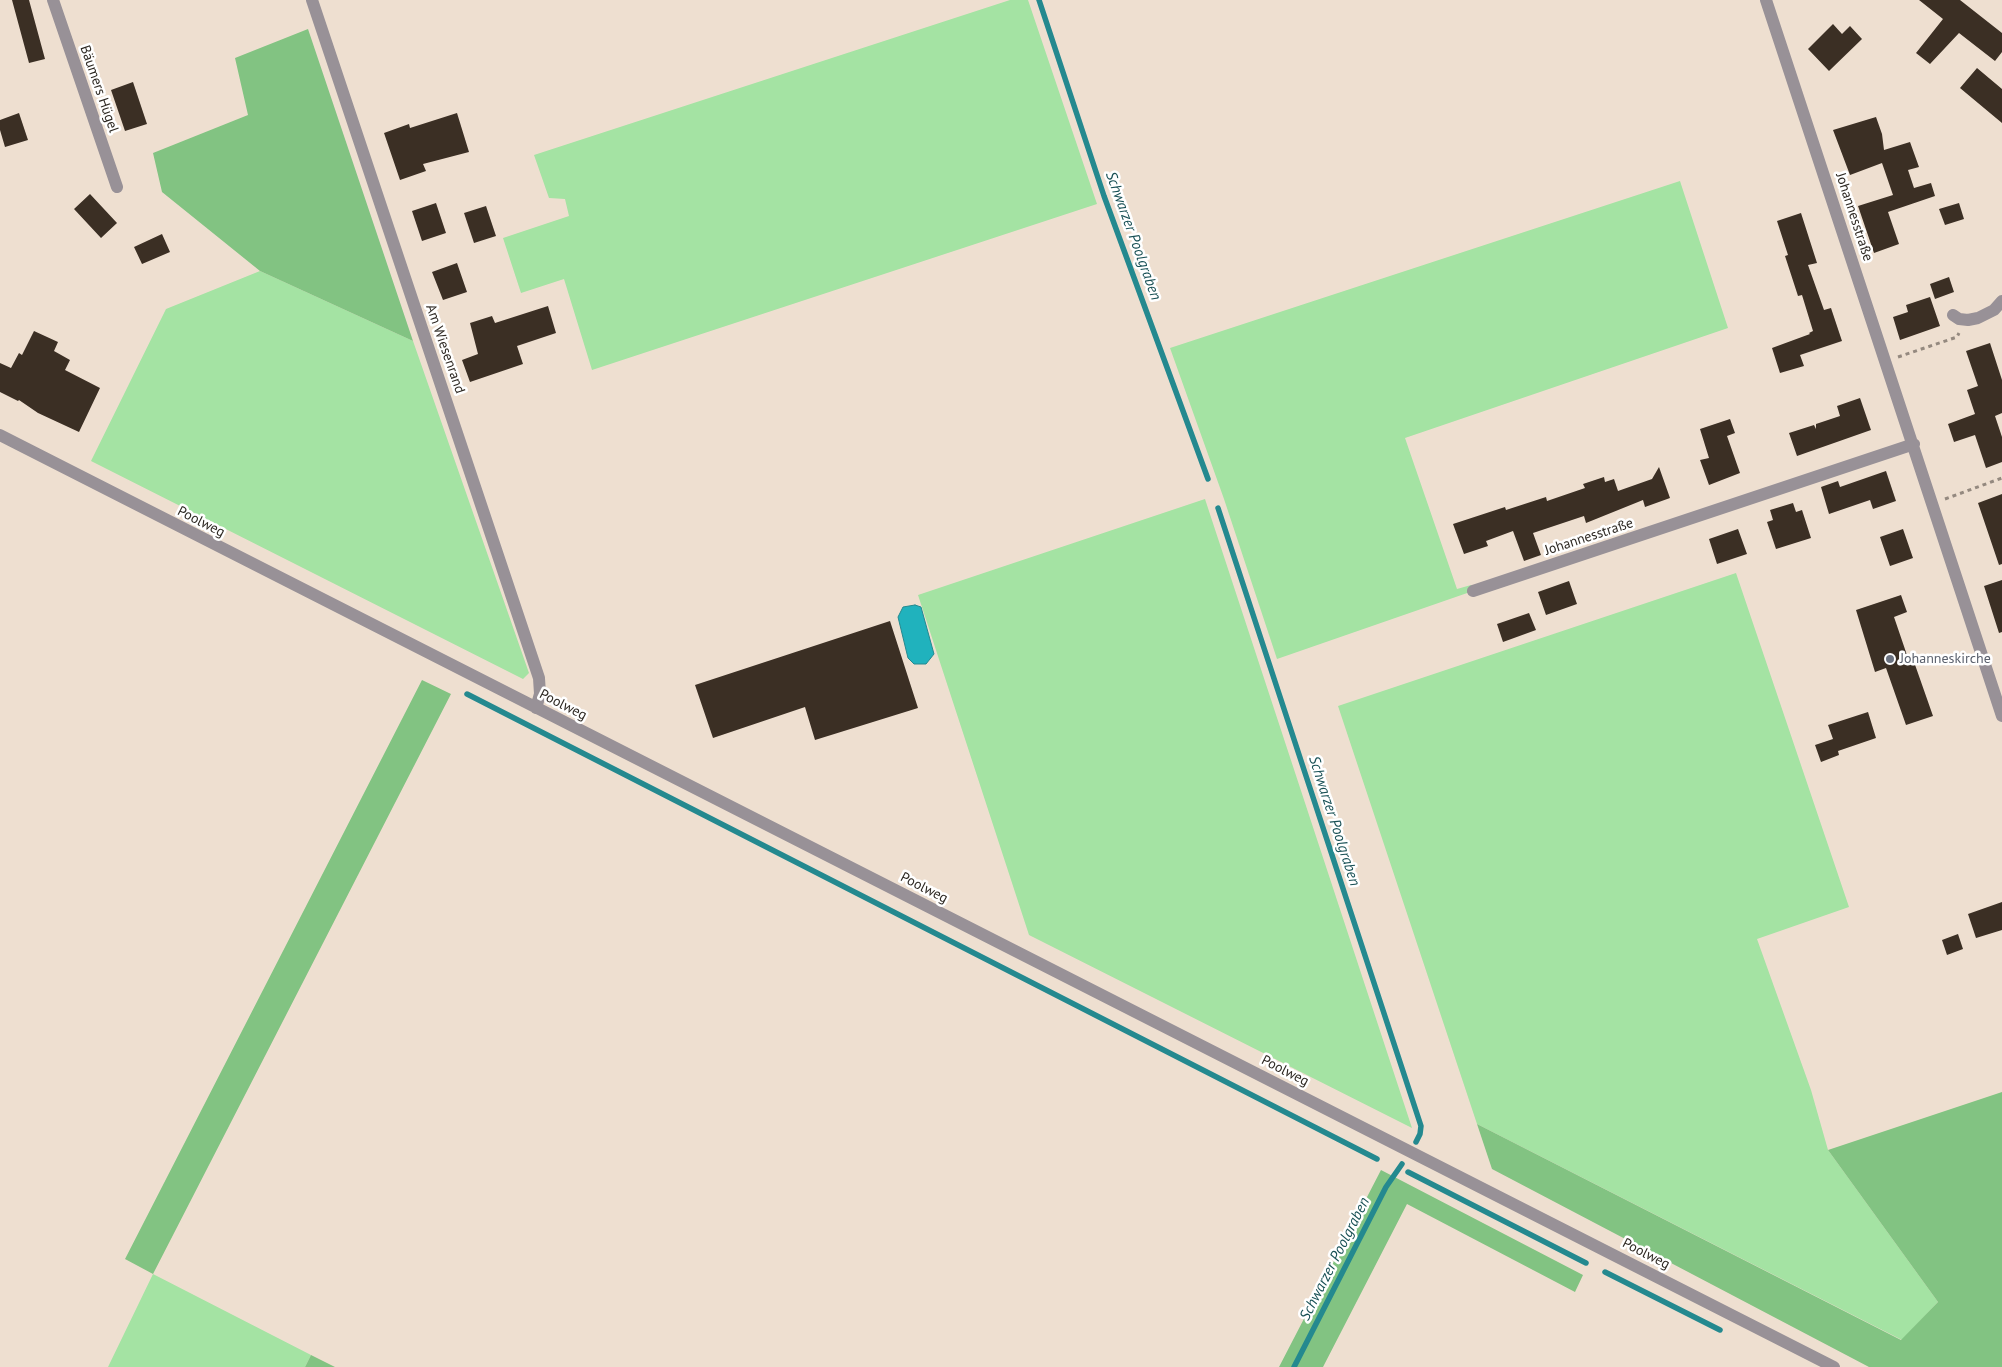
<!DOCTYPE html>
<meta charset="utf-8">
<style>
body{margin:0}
canvas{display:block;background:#eedfd0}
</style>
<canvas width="2002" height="1367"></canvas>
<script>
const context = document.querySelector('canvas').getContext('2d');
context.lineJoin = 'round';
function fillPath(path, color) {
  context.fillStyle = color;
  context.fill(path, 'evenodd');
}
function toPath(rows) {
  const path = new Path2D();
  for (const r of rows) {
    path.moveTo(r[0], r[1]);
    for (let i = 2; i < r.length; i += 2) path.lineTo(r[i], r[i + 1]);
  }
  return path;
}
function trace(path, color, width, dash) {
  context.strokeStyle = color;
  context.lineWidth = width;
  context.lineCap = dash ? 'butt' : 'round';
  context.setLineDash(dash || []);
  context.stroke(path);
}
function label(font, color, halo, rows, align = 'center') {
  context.font = font + ' "PT Sans",sans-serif';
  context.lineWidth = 5;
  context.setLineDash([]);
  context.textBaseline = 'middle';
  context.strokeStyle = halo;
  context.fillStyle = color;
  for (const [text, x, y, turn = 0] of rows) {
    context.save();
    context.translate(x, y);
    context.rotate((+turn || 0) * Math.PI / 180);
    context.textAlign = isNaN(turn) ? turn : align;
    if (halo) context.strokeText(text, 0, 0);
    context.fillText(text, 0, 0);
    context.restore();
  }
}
const green = toPath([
 [1010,0,1028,0,1097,204,592,370,564,279,521,293,503,238,569,216,565,199,549,198,534,155],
 [1680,181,1728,328,1405,438,1457,589,1471,585,1473,591,1277,659,1224,499,1170,348],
 [260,271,413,341,529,673,523,679,91,461,166,309],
 [1205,499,1412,1128,1029,935,918,595],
 [1736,573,1849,907,1757,939,1811,1090,1828,1150,1938,1302,1902,1340,1477,1124,1338,706],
 [153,1274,311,1355,305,1367,108,1367]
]);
const forest = toPath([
 [308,29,413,341,260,271,162,192,153,153,248,115,235,58],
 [422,680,451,694,153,1274,125,1259],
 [2002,1092,2002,1367,1869,1367,1492,1169,1477,1124,1901,1340,1938,1302,1828,1150],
 [1381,1170,1583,1275,1575,1292,1407,1204,1323,1367,1279,1367],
 [311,1355,335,1367,305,1367]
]);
const water = toPath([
 [915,605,921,607,934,654,926,664,914,664,908,658,898,617,903,607,915,605]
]);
const stream = toPath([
 [1039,0,1104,196,1208,479],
 [1218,508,1421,1126,1420,1134,1416,1142],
 [467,694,1377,1159],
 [1408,1172,1586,1263],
 [1605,1272,1720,1330],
 [1294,1367,1386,1187,1402,1164]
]);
const building = toPath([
 [12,0,29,0,45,59,29,63],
 [1919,0,1960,0,2002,33,2002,52,1995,61,1959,33,1930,64,1916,53,1943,19],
 [1833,24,1842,34,1850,26,1862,39,1829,71,1808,49],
 [1977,68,2002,89,2002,123,1960,88],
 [133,82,147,124,125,131,111,90],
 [19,113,28,140,5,147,0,130,0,120],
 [457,113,469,152,423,164,426,171,400,180,384,133,409,124,410,128],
 [1876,117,1882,134,1884,150,1910,142,1919,167,1908,170,1914,188,1931,183,1935,196,1888,212,1899,244,1874,253,1858,206,1893,195,1882,163,1850,175,1833,130],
 [90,194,117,223,101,238,74,209],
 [436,203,446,233,422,241,412,211],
 [1959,203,1964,219,1945,225,1939,209],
 [486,206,496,236,474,243,464,213],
 [1801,213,1817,263,1808,265,1824,310,1831,308,1842,341,1800,355,1804,366,1780,373,1772,348,1810,334,1809,333,1813,331,1802,295,1798,296,1785,256,1788,255,1777,221],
 [162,234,170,252,142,264,134,247],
 [457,263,467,292,443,300,432,272],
 [1949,277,1954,292,1935,299,1930,284],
 [1930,297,1940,326,1900,340,1893,317,1908,312,1906,305],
 [548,306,556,333,517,346,523,364,470,382,462,360,478,354,470,323,492,316,495,323],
 [34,331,58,342,54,351,70,360,65,370,100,388,79,432,38,413,19,400,18,401,0,392,0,363,11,368,19,353,22,355],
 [1990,343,2002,380,2002,413,1995,416,2002,437,2002,462,1986,468,1975,435,1954,442,1948,424,1975,414,1967,390,1978,386,1966,351],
 [1860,398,1871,430,1797,456,1789,433,1814,425,1816,429,1816,424,1840,416,1837,406],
 [1730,419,1735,433,1727,436,1740,473,1709,485,1700,460,1709,458,1700,429],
 [1659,467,1670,498,1645,507,1643,500,1586,523,1584,516,1533,533,1541,555,1524,561,1513,531,1486,541,1488,546,1464,554,1453,524,1505,507,1506,510,1546,497,1547,501,1585,488,1583,484,1604,477,1605,482,1614,479,1618,491,1652,479],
 [1886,471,1896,501,1873,509,1870,500,1829,514,1821,487,1838,481,1840,487],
 [2002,494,2002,564,1999,565,1978,503],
 [1793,503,1796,512,1802,510,1811,538,1776,549,1767,522,1773,520,1770,510],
 [1738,529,1747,554,1717,564,1709,539],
 [1903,529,1913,558,1890,566,1880,537],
 [2002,580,2002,632,1999,633,1984,586],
 [1569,581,1577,604,1546,615,1538,592],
 [1901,595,1907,612,1894,617,1909,661,1913,659,1933,716,1906,725,1886,668,1875,672,1856,610],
 [1529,613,1536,630,1503,642,1497,624],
 [890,621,918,708,815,740,805,707,713,738,695,685],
 [1868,712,1876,738,1838,751,1839,755,1821,762,1815,745,1833,739,1828,725],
 [2002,902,2002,930,1976,938,1968,914],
 [1958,934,1963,949,1947,955,1942,940]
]);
const path = toPath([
 [1898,357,1957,337,1959,333],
 [1945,499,2002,478]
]);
const minor = toPath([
 [53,0,117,187],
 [312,0,539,678,540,694,536,708],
 [1766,0,2002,716],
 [1953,315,1959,319,1968,320,1978,318,1994,310,2002,301],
 [0,435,1834,1367],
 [1473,591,1914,444]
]);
const markers = [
 [1890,659,5,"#6b7280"]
];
const streetNames = [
 ["Bäumers Hügel",99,89,71],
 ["Johannesstraße",1854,217,72],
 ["Am Wiesenrand",445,349,71],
 ["Poolweg",201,522,27],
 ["Johannesstraße",1589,537,-18],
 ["Poolweg",563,705,27],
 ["Poolweg",924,888,27],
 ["Poolweg",1285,1071,27],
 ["Poolweg",1646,1254,27]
];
const worshipNames = [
 ["Johanneskirche",1900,659]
];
const waterNames = [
 ["Schwarzer Poolgraben",1133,236,70],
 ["Schwarzer Poolgraben",1334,821,72],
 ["Schwarzer Poolgraben",1335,1259,-63]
];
fillPath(green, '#a4e3a3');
fillPath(forest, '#82c382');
fillPath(water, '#20b2bd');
trace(water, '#24898f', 1);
trace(stream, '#24898f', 5.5);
fillPath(building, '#3b2f24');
trace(path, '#94897f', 3, [4, 4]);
trace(minor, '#989197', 12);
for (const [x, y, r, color] of markers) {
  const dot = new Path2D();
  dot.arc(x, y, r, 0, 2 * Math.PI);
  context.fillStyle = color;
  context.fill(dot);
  trace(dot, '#fff', 2);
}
label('14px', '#2e2923', '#fff', streetNames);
label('14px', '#5b616d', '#fff', worshipNames, 'left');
label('italic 15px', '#185055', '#fff', waterNames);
</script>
